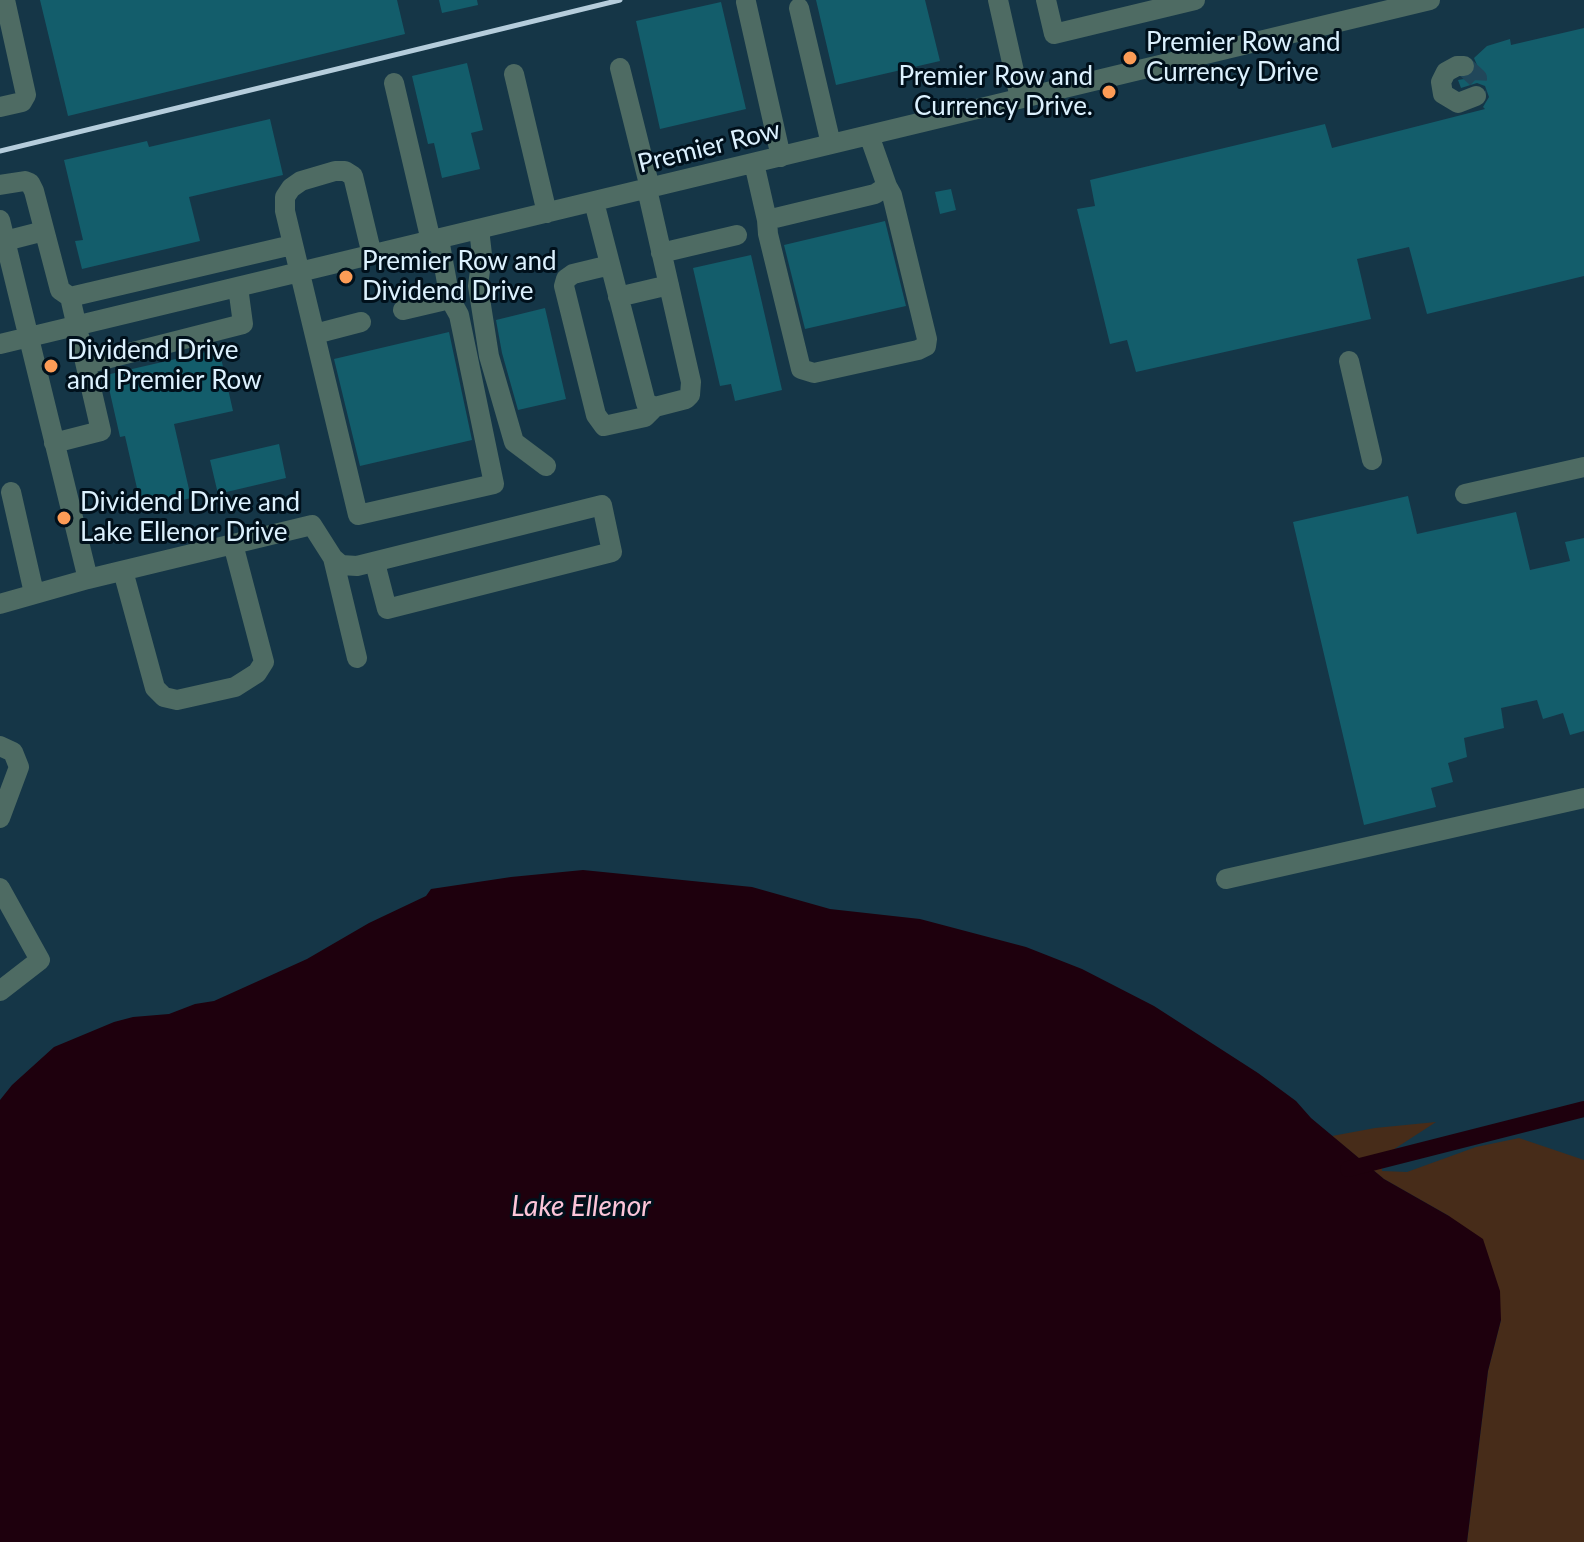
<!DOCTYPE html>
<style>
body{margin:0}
canvas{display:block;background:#00293d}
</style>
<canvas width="1584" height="1542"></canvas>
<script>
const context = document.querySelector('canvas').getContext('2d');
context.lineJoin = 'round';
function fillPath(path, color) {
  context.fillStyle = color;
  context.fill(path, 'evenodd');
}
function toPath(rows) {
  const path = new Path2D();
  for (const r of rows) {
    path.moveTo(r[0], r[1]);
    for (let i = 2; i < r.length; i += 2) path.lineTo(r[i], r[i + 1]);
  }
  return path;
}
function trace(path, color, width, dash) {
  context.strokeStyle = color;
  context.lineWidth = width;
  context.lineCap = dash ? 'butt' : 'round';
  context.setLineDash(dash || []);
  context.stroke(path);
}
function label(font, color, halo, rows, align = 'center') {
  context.font = font + ' Lato,sans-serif';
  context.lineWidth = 6;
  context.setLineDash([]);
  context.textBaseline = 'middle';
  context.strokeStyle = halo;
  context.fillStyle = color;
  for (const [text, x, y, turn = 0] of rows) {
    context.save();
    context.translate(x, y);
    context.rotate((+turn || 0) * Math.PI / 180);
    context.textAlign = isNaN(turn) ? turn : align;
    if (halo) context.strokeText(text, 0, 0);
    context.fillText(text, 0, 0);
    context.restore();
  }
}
const built = toPath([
 [0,0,1584,0,1584,1542,1408,1542,0,1272]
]);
const green = toPath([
 [1436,1122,1382,1157,1382,1171,1407,1172,1476,1147,1519,1138,1584,1160,1584,1542,1467,1542,1488,1371,1501,1320,1449,1216,1384,1179,1332,1136,1375,1128]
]);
const water = toPath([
 [583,870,752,887,830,909,920,919,1026,947,1082,969,1154,1006,1258,1073,1296,1101,1311,1118,1384,1179,1449,1216,1483,1239,1500,1291,1501,1320,1488,1371,1467,1542,0,1542,0,1100,12,1085,54,1047,114,1022,133,1017,169,1014,195,1004,214,1001,307,959,369,923,426,896,431,889,511,877]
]);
const canal = toPath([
 [1348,1169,1584,1109]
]);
const building = toPath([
 [40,0,397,0,405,34,68,116],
 [439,0,477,0,478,5,442,13],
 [816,0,925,0,940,61,836,85],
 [721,2,746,109,660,129,636,21],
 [1584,28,1584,276,1427,314,1409,247,1357,259,1371,319,1136,372,1127,340,1110,344,1077,209,1095,206,1090,180,1325,124,1332,148,1485,109,1483,107,1489,97,1485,86,1477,83,1461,88,1458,80,1470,78,1475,73,1477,65,1474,58,1487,46,1510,39,1511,45],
 [467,63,483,130,471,133,480,169,442,178,434,143,428,144,412,76],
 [270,119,283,175,189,197,200,241,82,269,75,241,83,240,64,160,147,141,149,147],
 [951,189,956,210,940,214,935,192],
 [885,221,906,306,805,329,784,245],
 [751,255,782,390,735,401,731,384,720,386,693,268],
 [545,308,566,399,518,410,502,353,496,320],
 [449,332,472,440,360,466,334,359],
 [219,349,233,411,174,424,191,498,142,510,125,436,120,437,106,375],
 [279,444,286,478,218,494,210,460],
 [1408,496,1417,534,1516,512,1530,570,1570,561,1565,542,1584,538,1584,731,1570,735,1563,713,1543,719,1537,700,1501,708,1504,728,1464,738,1467,757,1448,763,1453,782,1431,788,1436,807,1364,825,1293,522]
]);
const minorTunnel = toPath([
 [1464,66,1477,78,1476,96]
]);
const minor = toPath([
 [998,0,1020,98],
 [1046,0,1054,34,1195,0],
 [746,2,781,157],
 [799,8,831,144],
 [1464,66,1457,66,1446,72,1441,82,1443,94,1458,103,1476,96],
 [514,74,547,213],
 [394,83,431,241],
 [0,107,22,102,26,95,5,0],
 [754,163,767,220,875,194,887,186,869,135],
 [0,185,25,181,30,183,34,191,60,290,70,297,101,431,54,443],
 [594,202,646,403,655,407,686,399,690,395,691,382,647,189,648,180,620,68],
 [0,220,88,579],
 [767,220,768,234,801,369,814,373,918,350,926,346,927,339,892,195,887,186],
 [479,229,482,255,478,286,489,356,514,442,546,466],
 [5,241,44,231],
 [661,253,737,235],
 [372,255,353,176,345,171,335,171,301,181,291,188,285,197,285,211,358,515,494,484,459,315,450,299,439,239],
 [610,265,573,274,566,279,564,286,596,415,604,426,645,417,655,407],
 [70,297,292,245],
 [618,297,669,285],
 [403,310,450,299],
 [315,334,361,322],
 [0,344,1430,0],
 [1349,361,1372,460],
 [86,364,243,324,238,287],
 [11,492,34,593],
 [1465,494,1584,467],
 [333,558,357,658],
 [123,571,155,688,164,697,177,700,235,687,257,673,264,662,233,544],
 [0,604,88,579,312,525,333,558,341,565,357,566,602,505,612,552,387,609,375,563],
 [0,746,13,752,19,767,0,818],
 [1226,879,1584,798],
 [0,888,40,960,0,991]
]);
const rail = toPath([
 [0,151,620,0]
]);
const markers = [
 [1130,58,8,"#fd9c56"],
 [1109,92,8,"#fd9c56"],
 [346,277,8,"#fd9c56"],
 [51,366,8,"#fd9c56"],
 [64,518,8,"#fd9c56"]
];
const poiNames = [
 ["Premier Row and",1146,43],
 ["Currency Drive",1146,73],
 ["Premier Row and",1093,77,"right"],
 ["Currency Drive.",1093,107,"right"],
 ["Premier Row and",362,262],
 ["Dividend Drive",362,292],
 ["Dividend Drive",67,351],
 ["and Premier Row",67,381],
 ["Dividend Drive and",80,503],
 ["Lake Ellenor Drive",80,533]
];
const streetNames = [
 ["Premier Row",709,147,-14]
];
const waterNames = [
 ["Lake Ellenor",581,1207]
];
fillPath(built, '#153647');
fillPath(green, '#472c19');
fillPath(water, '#1e000d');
trace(canal, '#1e000d', 16);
fillPath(building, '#135d6b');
trace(minorTunnel, '#21475a', 20, [20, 10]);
trace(minor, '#4e6b63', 20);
trace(rail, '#b5cddc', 5);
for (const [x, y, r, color] of markers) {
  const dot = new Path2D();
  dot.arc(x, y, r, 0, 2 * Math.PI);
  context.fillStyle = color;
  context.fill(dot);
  trace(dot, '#00101b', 3);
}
label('26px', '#dcf1fe', '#00101b', poiNames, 'left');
label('26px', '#dcf1fe', '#00101b', streetNames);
label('italic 28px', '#fcc5d9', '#00101b', waterNames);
</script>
